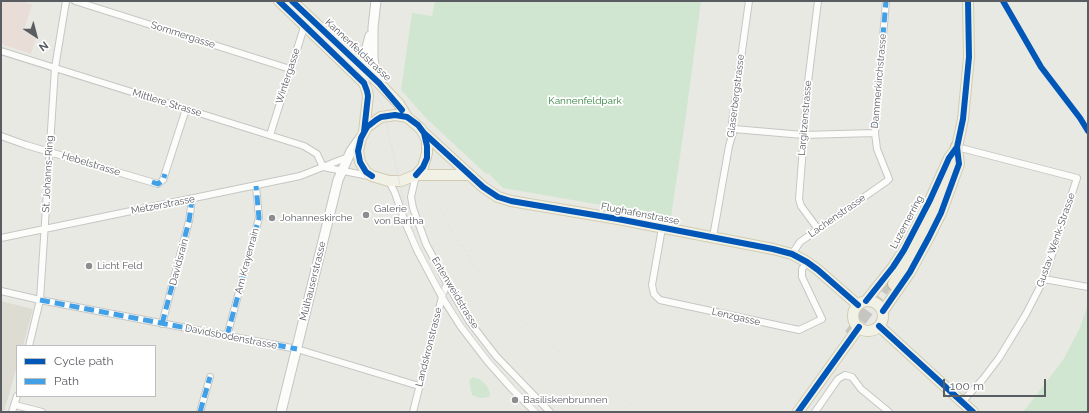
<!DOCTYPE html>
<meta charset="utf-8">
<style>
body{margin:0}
#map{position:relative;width:1089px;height:413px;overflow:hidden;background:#e9e9e3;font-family:Raleway,sans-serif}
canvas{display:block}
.frame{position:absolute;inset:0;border:2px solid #595c61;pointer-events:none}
.legend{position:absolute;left:16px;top:345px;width:140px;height:52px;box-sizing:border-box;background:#fff;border:1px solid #bdbec0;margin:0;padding:5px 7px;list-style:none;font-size:12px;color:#595c61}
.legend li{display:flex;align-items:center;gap:8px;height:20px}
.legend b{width:20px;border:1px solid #bdbec0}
.north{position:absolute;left:16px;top:16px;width:40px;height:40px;-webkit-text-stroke:3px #fff;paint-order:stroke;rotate:144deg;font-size:11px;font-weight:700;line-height:16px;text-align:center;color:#595c61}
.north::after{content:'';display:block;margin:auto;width:14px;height:18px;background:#595c61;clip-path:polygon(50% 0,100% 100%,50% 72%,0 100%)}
.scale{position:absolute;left:943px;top:379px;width:103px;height:18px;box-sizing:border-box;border:2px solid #595c61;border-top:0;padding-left:5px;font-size:12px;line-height:14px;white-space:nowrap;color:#595c61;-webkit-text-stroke:3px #fff;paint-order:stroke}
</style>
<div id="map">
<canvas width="1089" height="413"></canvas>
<div class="frame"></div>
<ul class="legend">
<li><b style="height:5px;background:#0057b8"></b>Cycle path</li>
<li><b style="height:5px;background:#42a1e6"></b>Path</li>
</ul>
<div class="north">N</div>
<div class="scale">100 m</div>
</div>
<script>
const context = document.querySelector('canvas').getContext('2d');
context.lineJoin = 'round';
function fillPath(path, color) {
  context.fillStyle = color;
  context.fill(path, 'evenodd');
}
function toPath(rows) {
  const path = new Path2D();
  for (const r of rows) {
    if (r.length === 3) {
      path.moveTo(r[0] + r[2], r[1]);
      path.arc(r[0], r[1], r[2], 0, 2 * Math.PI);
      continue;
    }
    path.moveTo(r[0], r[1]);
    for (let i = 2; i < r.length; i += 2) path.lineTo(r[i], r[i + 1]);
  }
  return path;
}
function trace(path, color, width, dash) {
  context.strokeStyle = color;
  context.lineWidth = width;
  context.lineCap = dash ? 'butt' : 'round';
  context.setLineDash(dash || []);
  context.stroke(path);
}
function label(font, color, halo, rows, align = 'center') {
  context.font = font + ' Raleway,sans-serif';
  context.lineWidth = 3.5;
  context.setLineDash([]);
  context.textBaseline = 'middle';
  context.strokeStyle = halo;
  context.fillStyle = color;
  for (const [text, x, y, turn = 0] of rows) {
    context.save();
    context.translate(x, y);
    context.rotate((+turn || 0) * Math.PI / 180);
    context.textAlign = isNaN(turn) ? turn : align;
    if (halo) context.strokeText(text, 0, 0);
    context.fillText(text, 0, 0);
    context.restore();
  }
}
const education = toPath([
 [1,301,33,309,23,346,17,346,17,366,4,412,1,412]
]);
const medical = toPath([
 [1,1,26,1,26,3,32,5,24,30,37,34,31,54,1,44]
]);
const green = toPath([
 [435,1,701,1,685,122,671,217,503,188,488,173,486,174,426,118,401,90,412,13,432,16],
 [1088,304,1088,412,1023,412,1063,360,1080,328],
 [473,377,481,380,487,386,490,394,489,397,480,398,472,395,469,381]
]);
const highwayTunnel = toPath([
 [850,335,889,281]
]);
const street = toPath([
 [75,1,290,69],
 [818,1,808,82,799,199,801,206,818,229],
 [1,51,304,146,317,154,323,167],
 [734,129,803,135,875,133],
 [270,135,305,24],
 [1,136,26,145,158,184,163,180,186,109],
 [957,147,1077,178,1044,279,1026,314,999,358,983,379,962,402],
 [323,167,369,176],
 [416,175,411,197,413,208,426,244,447,283,469,321,496,356,550,412],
 [389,181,395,193,405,222,417,250,442,297,461,327,488,362,512,389,535,412],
 [662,228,652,285,654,294,660,300,799,330,822,319,802,277,802,269,807,262],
 [713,237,729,146,734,129,732,123,749,1],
 [1,238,300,176,348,157],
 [792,254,800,242,887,181,889,179,877,149,875,133,886,1],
 [1044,279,1088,287],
 [1,291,40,300,297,349,419,386],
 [162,324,189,221,192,199],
 [227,336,259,218,256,186],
 [29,346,40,300,55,68,66,1],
 [15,405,42,412],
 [12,412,17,396],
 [200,412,210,377],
 [413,412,442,297,447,283],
 [815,412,838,379,845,375,852,377,861,389,889,412]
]);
const secondary = toPath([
 [376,1,373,27,373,57,374,66,379,83],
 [363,75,365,55,370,36],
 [281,412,338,180,351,151,361,137]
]);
const primary = toPath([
 [279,1,364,83,367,91,368,96,364,132],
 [292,1,379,83,399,104,407,117],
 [395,115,407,117,421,129,427,140,427,153,423,167,416,175,401,181,389,181,372,176,366,172,360,162,358,151,361,138,367,127,381,117,395,115],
 [424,133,483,187,498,197,511,201,618,219,773,249,792,254,807,262,818,270,858,305],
 [416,175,470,175],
 [866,301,893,267,904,250,930,200,949,158,955,150],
 [868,316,15],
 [883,311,910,272,929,237,941,213,959,164,957,147,963,119,969,57,968,1],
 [879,326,973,412],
 [798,412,859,327]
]);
const highway = toPath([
 [894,284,913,254,932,216,952,166,957,147]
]);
const tram = toPath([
 [283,1,363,77,376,92,382,104,385,116,404,203,409,221,420,248,444,292,464,325,491,360,515,387,540,412]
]);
const rail = toPath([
 [435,198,452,231,471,260,488,284,510,309,549,344,641,412]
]);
const quiet = toPath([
 [875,127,886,1],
 [152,182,158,184,163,180,165,174],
 [40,300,297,349],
 [162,324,189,221,192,199],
 [227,336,259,218,256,186],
 [200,412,210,377]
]);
const cycleway = toPath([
 [279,1,364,83,367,91,368,96,364,132],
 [292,1,379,83,402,110],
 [1003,1,1041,67,1080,118,1088,131],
 [424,133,483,187,498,197,511,201,618,219,773,249,792,254,807,262,818,270,858,305],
 [372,176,366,172,360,162,358,151,361,138,367,127,376,120,381,117,395,115,407,117,418,125,424,133,427,146,427,158,423,167,416,175],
 [866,301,893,267,904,250,930,200,949,158,957,147],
 [883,311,910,272,929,237,941,213,959,164,957,147,963,119,969,57,968,1],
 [879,326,973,412],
 [798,412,859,327]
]);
const markers = [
 [366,215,4,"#8b8d8e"],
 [272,218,4,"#8b8d8e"],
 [89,266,4,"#8b8d8e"],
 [515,400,4,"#8b8d8e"]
];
const streetNames = [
 ["Sommergasse",183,35,18],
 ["Kannenfeldstrasse",358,50,43],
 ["Wintergasse",288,76,-72],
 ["Dammerkirchstrasse",879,81,-85],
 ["Glaserbergstrasse",736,96,-83],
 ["Mittlere Strasse",167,103,17],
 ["Largitzenstrasse",805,118,-85],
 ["Hebelstrasse",91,164,17],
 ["St. Johanns-Ring",48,174,-87],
 ["Metzerstrasse",163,205,-11],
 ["Flughafenstrasse",640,214,11],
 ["Lachenstrasse",837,216,-35],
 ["Luzernerring",907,222,-62],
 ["Gustav Wenk-Strasse",1056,240,-71],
 ["Am Krayenrain",247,261,-75],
 ["Davidsrain",179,262,-75],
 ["Mülhauserstrasse",313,281,-76],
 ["Entenweidstrasse",455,293,59],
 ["Lenzgasse",736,317,13],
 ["Davidsbodenstrasse",231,337,11],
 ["Landskronstrasse",429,347,-76]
];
const parkNames = [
 ["Kannenfeldpark",585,101]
];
const poiNames = [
 ["Galerie",374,209],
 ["von Bartha",374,221],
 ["Johanneskirche",280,218],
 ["Licht Feld",97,266],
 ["Basiliskenbrunnen",523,400]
];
fillPath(education, '#dddcd2');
fillPath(medical, '#e9ddd7');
fillPath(green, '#d0e6d0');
trace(highwayTunnel, '#c5c6c2', 12, [12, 6]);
trace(street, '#c6c7c5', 8);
trace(secondary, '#c4c5c4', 11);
trace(primary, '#d1ccb1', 12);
trace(highway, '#c0b791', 14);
trace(street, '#fcfcfb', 6);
trace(secondary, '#fcfcfb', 9);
trace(primary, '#f2f1e6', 10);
trace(highway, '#edecdf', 12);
trace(tram, '#e2e2e1', 1);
trace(rail, '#e2e2e1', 2, [1, 5]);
trace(quiet, '#42a1e6', 5, [10, 5]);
trace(cycleway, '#0057b8', 6);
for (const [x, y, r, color] of markers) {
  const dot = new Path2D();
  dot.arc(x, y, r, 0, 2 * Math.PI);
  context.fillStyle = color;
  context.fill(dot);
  trace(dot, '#fff', 1.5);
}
label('10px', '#595c61', '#fff', streetNames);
label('10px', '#358442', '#fff', parkNames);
label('10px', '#595c61', '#fff', poiNames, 'left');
</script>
